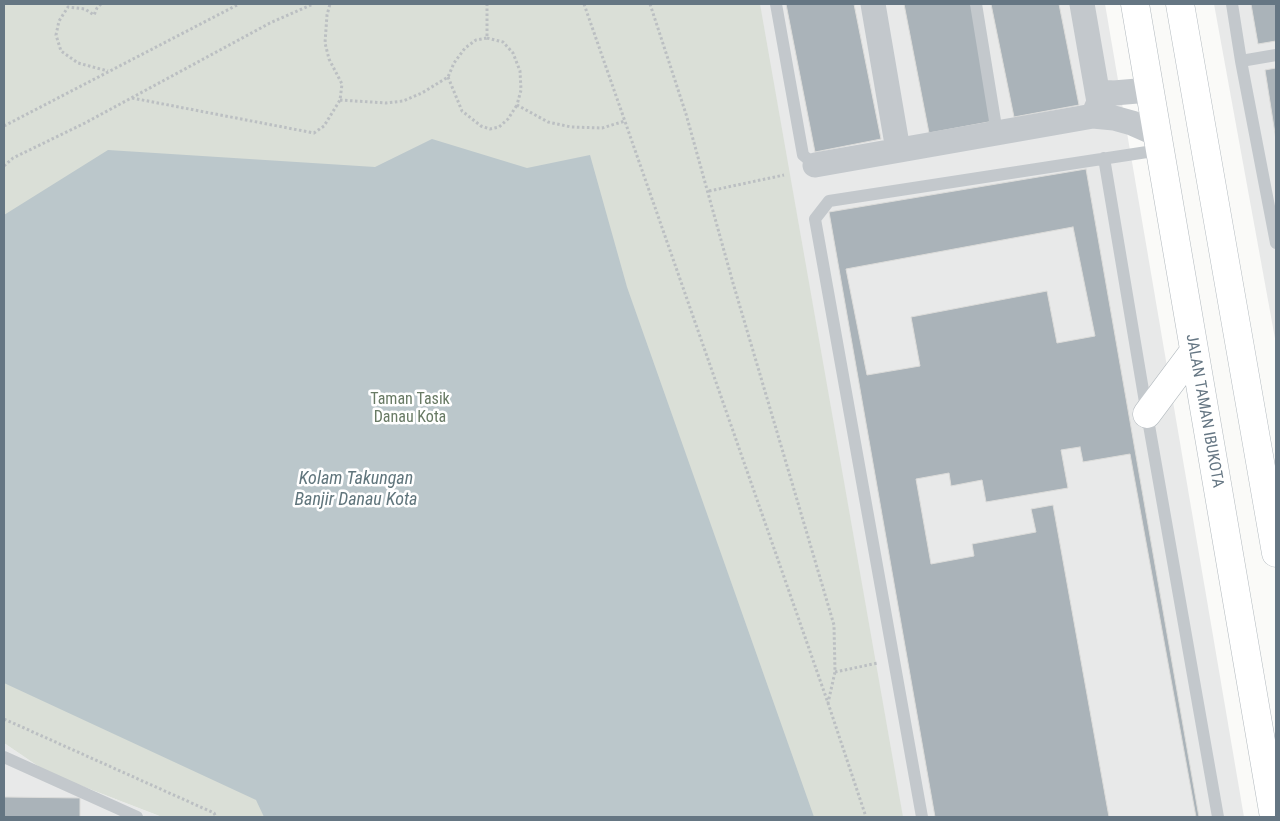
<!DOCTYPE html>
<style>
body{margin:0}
#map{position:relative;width:1280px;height:821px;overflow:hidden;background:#fafaf8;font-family:"Roboto Condensed",sans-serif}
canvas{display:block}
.frame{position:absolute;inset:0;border:5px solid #657683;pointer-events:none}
</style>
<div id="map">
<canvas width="1280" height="821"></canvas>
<div class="frame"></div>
</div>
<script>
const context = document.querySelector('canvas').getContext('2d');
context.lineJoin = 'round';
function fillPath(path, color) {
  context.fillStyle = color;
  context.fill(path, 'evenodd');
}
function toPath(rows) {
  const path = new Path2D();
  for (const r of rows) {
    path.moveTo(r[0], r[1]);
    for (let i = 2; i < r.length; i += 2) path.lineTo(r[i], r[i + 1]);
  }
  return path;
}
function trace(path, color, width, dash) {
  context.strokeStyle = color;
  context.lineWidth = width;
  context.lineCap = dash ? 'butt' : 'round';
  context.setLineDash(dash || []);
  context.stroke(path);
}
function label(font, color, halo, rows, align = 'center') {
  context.font = font + ' "Roboto Condensed",sans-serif';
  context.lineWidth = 5;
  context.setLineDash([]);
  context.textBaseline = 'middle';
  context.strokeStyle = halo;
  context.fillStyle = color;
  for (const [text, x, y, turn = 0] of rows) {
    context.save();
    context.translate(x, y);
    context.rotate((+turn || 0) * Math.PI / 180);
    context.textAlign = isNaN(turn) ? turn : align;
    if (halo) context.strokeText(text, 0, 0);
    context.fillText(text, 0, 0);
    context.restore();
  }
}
const built = toPath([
 [759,4,1105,4,1244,817,898,817],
 [1214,4,1276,4,1276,344],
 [4,743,48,773,162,817,4,817]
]);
const green = toPath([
 [4,4,760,4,903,817,162,817,48,773,4,743]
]);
const water = toPath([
 [432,139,527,168,590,155,627,287,814,817,264,817,256,800,4,683,4,215,108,150,375,167]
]);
const building = toPath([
 [786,4,854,4,881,139,815,152,786,4],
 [904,4,971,4,994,121,929,133,904,4],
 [991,4,1059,4,1079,105,1014,117,991,4],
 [1251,4,1276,4,1276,41,1258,44,1251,4],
 [1276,68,1276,140,1265,70,1276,68],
 [1086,169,1199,817,935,817,829,212,1086,169],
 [1073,227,1095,336,1057,343,1047,291,911,317,920,366,867,375,846,269,1073,227],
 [1080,447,1083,462,1130,454,1196,817,1109,817,1053,505,1031,509,1036,532,972,544,974,556,931,564,916,479,949,473,951,486,982,480,986,502,1068,488,1061,450,1080,447],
 [4,797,80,798,80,817,4,817,4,797]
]);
const path = toPath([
 [101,4,97,8,94,15,85,9,68,7,59,21,56,35,61,51,78,63,108,71],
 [584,4,828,703,866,817],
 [650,4,686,114,733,283,834,625,835,672,828,703],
 [487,38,503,42,513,53,520,71,521,90,517,105,548,122,571,127,602,128,625,121],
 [448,77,462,111,481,126,490,129,499,127,508,119,517,105],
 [132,98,314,133,324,126,340,100,342,84,329,59,325,43,327,15,330,4],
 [340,100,386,103,403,101,422,93,448,77,454,63,465,48,476,40,487,38,487,4],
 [4,126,239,4],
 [4,166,13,158,85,123,270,23,313,4],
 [709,191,784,175],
 [835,672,878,663],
 [4,719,214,813,216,817]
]);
const service = toPath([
 [776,4,803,155,815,165],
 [976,4,997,133],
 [1232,4,1241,61,1276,243],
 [1241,61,1276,55],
 [1104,158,1147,414,1218,817],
 [4,757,137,817],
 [922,817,815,219,829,201,1160,150]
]);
const minor = toPath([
 [873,4,898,150],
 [1082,4,1099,102,1093,116],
 [1097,92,1114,93,1149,90],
 [815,165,1093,116,1114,118,1132,123,1157,134]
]);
const secondary = toPath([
 [1135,4,1274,817],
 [1180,4,1276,553],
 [1147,414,1194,351]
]);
const parkNames = [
 ["Taman Tasik",410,400],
 ["Danau Kota",410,418]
];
const streetNames = [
 ["JALAN TAMAN IBUKOTA",1204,411,80]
];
const waterNames = [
 ["Kolam Takungan",356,479],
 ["Banjir Danau Kota",356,500]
];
fillPath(built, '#e8e9e9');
fillPath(green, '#dadfd7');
fillPath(water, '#bbc7cb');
fillPath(building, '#aab3b9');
trace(building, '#dcdcda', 1);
trace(secondary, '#b3babf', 29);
trace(path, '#bbbfc2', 3, [2.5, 2.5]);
trace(service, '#c3c8cc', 12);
trace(minor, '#c3c8cc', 25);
trace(secondary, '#fff', 28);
label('16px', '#687a64', '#fff', parkNames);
label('16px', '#657683', '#fff', streetNames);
label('italic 18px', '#60757c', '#fff', waterNames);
</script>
